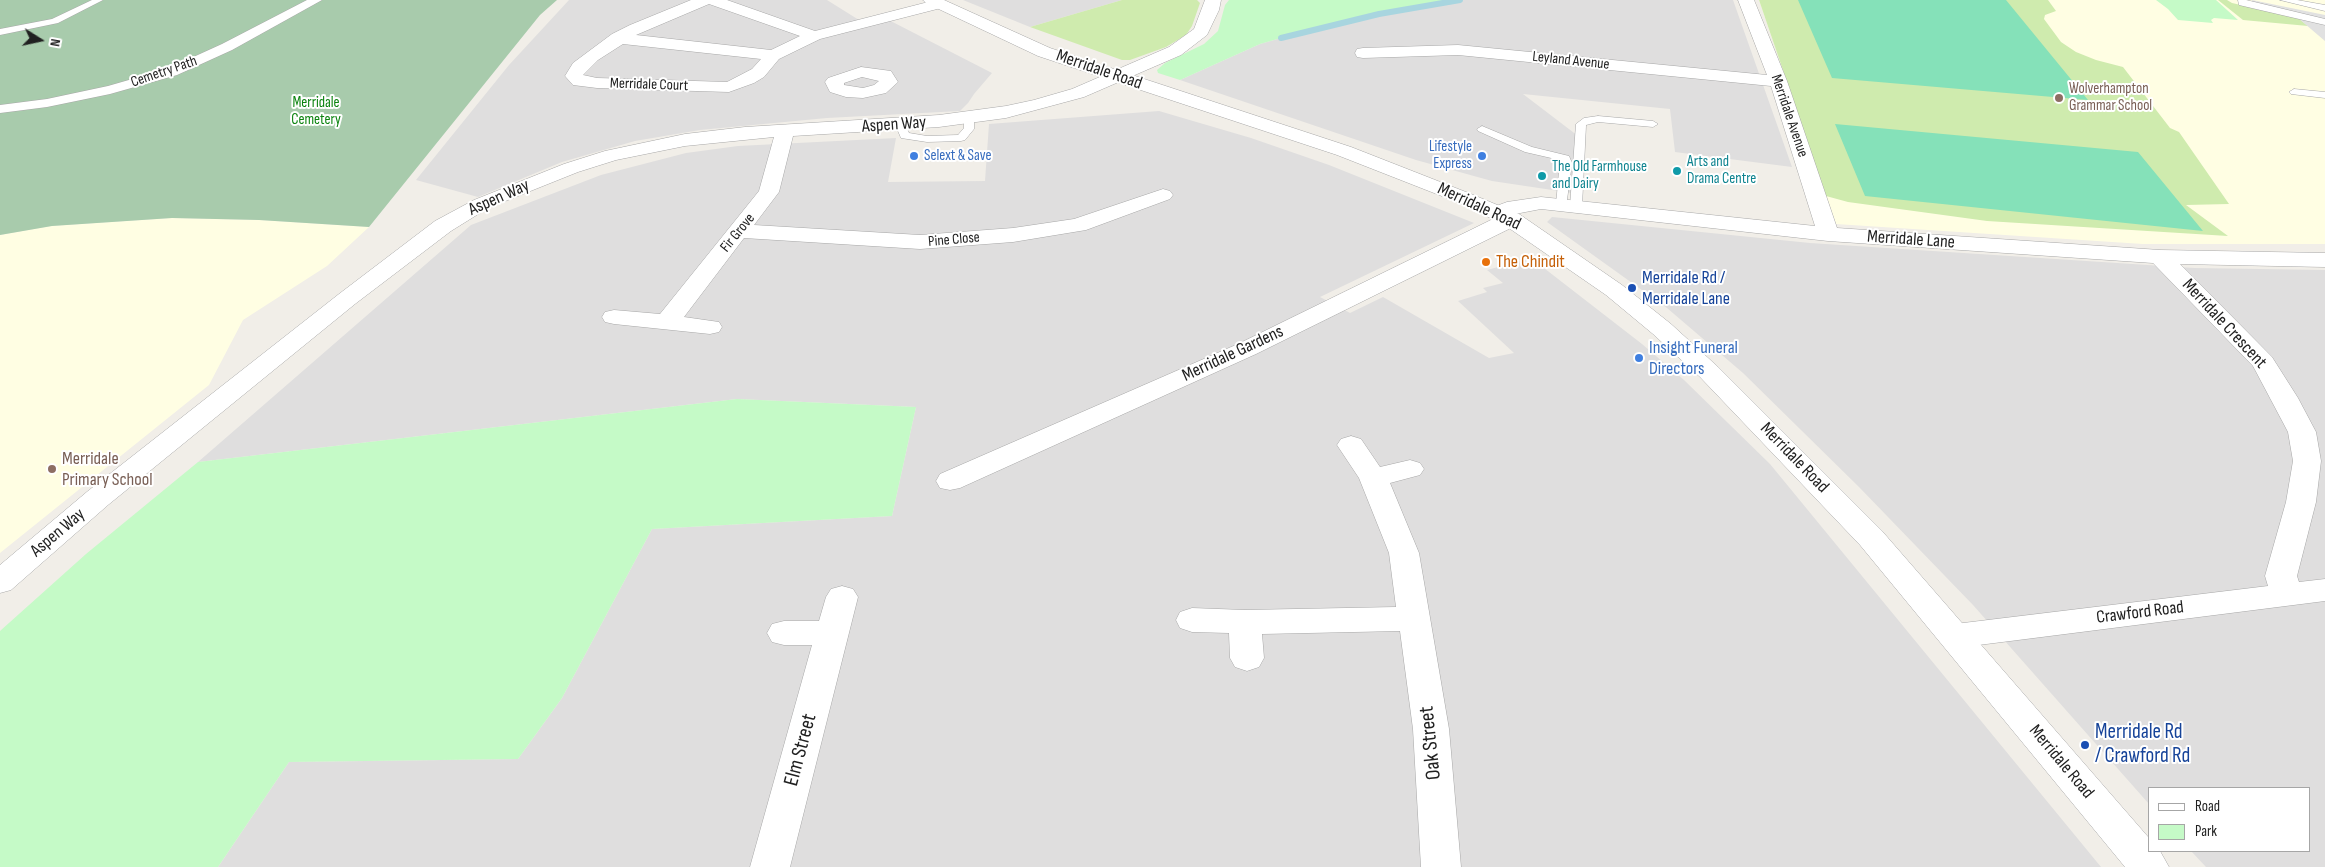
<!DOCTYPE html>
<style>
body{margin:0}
#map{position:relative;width:2325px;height:867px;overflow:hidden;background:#f1eee8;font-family:"Sofia Sans Condensed",sans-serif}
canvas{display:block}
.legend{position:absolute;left:2148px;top:787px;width:162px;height:65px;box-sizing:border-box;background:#fff;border:1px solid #a6a6a6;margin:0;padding:6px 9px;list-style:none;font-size:15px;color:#212121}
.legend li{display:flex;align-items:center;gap:10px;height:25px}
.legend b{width:25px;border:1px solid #a6a6a6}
.north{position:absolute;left:15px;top:15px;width:50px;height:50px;-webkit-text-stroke:4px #fff;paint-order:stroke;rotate:100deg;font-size:14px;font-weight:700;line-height:20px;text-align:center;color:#212121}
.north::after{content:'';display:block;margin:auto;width:18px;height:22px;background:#212121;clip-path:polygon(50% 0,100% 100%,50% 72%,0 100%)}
</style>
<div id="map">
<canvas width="2325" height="867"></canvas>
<ul class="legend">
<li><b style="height:6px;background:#fff"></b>Road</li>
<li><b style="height:14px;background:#c5fac7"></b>Park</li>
</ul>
<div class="north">N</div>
</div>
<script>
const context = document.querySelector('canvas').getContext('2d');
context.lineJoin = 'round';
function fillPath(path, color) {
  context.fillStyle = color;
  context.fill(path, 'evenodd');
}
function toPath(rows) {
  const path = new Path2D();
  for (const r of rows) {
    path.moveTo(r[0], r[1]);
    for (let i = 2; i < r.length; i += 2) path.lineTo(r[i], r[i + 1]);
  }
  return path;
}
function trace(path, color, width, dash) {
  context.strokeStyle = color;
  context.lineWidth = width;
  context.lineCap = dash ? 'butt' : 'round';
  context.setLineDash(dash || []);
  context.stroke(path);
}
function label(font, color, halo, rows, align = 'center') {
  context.font = font + ' "Sofia Sans Condensed",sans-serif';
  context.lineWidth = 4;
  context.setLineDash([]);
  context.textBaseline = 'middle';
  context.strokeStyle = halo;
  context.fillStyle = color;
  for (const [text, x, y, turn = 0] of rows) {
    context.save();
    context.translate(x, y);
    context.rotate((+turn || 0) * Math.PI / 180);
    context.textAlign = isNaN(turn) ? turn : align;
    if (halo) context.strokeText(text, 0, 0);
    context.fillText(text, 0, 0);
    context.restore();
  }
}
const residential = toPath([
 [569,0,827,0,859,20,879,15,992,73,974,94,968,103,960,111,827,118,700,130,635,141,562,162,478,197,416,180,509,65],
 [963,0,1122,0,1030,27],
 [1460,0,1733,0,1792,167,1675,152,1670,109,1523,94,1582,139,1579,194,1492,181,1416,160,1180,80,1260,44,1281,38,1379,14],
 [1159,111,1251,138,1329,165,1474,223,1320,297,1350,313,1383,297,1489,358,1514,353,1458,301,1487,292,1483,288,1503,283,1487,270,1531,258,1642,344,1684,380,1770,464,2101,867,218,867,289,762,518,759,562,698,652,529,892,516,916,407,737,399,198,462,471,225,601,175,686,153,738,146,896,138,888,182,985,181,989,124],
 [1552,217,1810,243,2194,268,2325,270,2325,867,2206,867,2191,851,2309,851,2309,788,2149,788,2149,804,1973,605,1859,487,1743,373,1667,308,1547,222]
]);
const education = toPath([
 [1759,0,2325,0,2325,244,2143,244,1836,224],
 [172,218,259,220,369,227,327,266,243,320,209,385,0,553,0,235,51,226]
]);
const grass = toPath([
 [1122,0,1197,0,1200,3,1192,26,1186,35,1166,47,1130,60,1122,60,1030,27],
 [1759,0,2048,0,2056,11,2045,15,2044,19,2061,42,2076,52,2096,60,2123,67,2170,128,2179,132,2229,204,2186,205,2228,236,1987,221,1848,202,1826,196],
 [2218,0,2227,0,2232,3,2298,18,2308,26,2243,20]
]);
const cemetery = toPath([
 [0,0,557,0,540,15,369,227,259,220,172,218,52,226,0,235]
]);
const park = toPath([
 [1229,0,1460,0,1379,14,1281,38,1260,44,1180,80,1158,73,1157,70,1165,63,1204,44,1218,31,1225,5],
 [2156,0,2216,0,2238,20,2214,18,2211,20,2213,23,2178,20,2168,9],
 [737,399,916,407,892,516,652,529,562,698,518,759,289,762,218,867,0,867,0,631,86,554,198,462]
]);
const pitch = toPath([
 [1798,0,2006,0,2088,100,1832,78],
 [1835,124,2138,152,2203,231,1865,196]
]);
const parking = toPath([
 [2252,0,2325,15,2325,41,2298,18,2251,8]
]);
const stream = toPath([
 [1281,38,1379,14,1460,0]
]);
const service = toPath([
 [92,0,103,0,58,23,0,35,0,29,52,19,92,0],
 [2238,0,2246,0,2325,19,2325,25,2239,5,2238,0],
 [2280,0,2297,0,2325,5,2325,11,2280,0],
 [2294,89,2325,92,2325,98,2291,94,2289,92,2294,89],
 [969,115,974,118,974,129,965,140,961,141,927,142,901,138,895,124,896,122,904,122,909,133,927,136,958,135,964,128,964,118,969,115],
 [1598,116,1653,121,1658,124,1653,127,1598,122,1586,125,1582,206,1580,208,1572,208,1570,206,1576,124,1584,118,1598,116],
 [1482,126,1532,147,1569,156,1572,163,1566,207,1562,208,1556,205,1560,160,1525,152,1478,131,1477,129,1482,126]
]);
const pedestrian = toPath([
 [307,0,322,0,232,50,177,75,110,94,47,107,0,113,0,105,47,99,108,86,167,69,222,44,307,0]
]);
const minor = toPath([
 [691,0,727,0,815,31,936,0,945,1,947,4,945,7,820,39,779,59,764,77,754,83,729,92,597,88,573,85,565,76,573,63,612,34,630,25,691,0],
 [709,4,800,36,771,50,636,35,709,4],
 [623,44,761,59,752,69,727,82,597,78,583,75,598,60,623,44],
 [1205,0,1221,0,1219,10,1207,35,1181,55,1084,97,1006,118,939,127,793,136,779,192,754,225,920,235,1013,228,1074,219,1163,189,1170,191,1173,195,1170,199,1086,230,1013,242,920,249,744,238,684,317,719,322,722,327,719,332,710,334,614,324,605,322,602,317,605,312,614,310,660,314,759,191,774,137,685,146,616,160,578,172,488,208,451,231,355,304,108,505,11,590,0,593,0,565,88,491,339,294,435,221,474,200,564,164,605,151,685,134,745,127,939,115,1006,106,1034,100,1072,89,1169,47,1194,29,1205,0],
 [1738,0,1754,0,1787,81,1837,228,2160,250,2325,253,2325,267,2180,264,2272,357,2298,398,2316,432,2321,461,2316,502,2297,576,2299,582,2325,579,2325,601,1955,648,1943,645,1938,636,1943,627,1955,624,2268,586,2265,576,2286,502,2293,461,2288,432,2253,366,2153,263,1828,241,1541,209,1515,214,1522,219,1519,224,1256,354,960,488,950,490,940,488,936,481,940,474,1238,344,1495,218,1488,213,1491,208,1507,202,1541,197,1815,226,1771,86,1458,55,1363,58,1357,57,1355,53,1357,49,1363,48,1458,45,1767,75,1738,0],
 [861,67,891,71,898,82,886,93,863,98,846,97,830,92,825,82,828,78,861,67],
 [862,77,879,81,874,85,863,88,844,85,844,83,862,77],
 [1351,436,1361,439,1380,467,1410,460,1420,463,1424,469,1420,475,1390,483,1419,553,1449,729,1461,867,1421,867,1413,729,1400,631,1262,634,1264,658,1259,667,1247,671,1235,667,1230,658,1229,633,1192,632,1180,628,1176,620,1180,612,1192,608,1245,610,1396,607,1389,553,1359,478,1337,445,1341,439,1351,436],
 [842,586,853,589,858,597,790,867,750,867,812,645,784,645,772,642,767,633,772,624,784,621,819,621,826,597,831,589,842,586]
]);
const tertiary = toPath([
 [923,0,944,0,1050,48,1351,147,1471,194,1519,214,1622,285,1671,324,1718,367,1882,531,2149,838,2149,851,2160,851,2169,867,2125,867,1860,545,1700,377,1653,334,1606,295,1503,224,1457,202,1337,155,1038,56,926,3,923,0]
]);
const markers = [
 [2059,98,5,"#8d6e63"],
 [914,156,5,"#3f7fe0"],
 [1482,156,5,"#3f7fe0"],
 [1677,171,5,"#0f9aa8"],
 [1542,176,5,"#0f9aa8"],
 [1486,262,5,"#e8710a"],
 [1632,288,5,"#1a4fb4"],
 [1639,358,5,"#3f7fe0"],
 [52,469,5,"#8d6e63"],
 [2085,745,5,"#1a4fb4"]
];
const farStreetnames = [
 ["Leyland Avenue",1571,61,6],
 ["Cemetry Path",164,72,-19],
 ["Merridale Court",649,85,2],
 ["Merridale Avenue",1789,116,71],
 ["Fir Grove",738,233,-51],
 ["Pine Close",954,240,-5]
];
const farEducationnames = [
 ["Wolverhampton",2069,89],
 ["Grammar School",2069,106]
];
const farParknames = [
 ["Merridale",316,103],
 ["Cemetery",316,120]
];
const farShopnames = [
 ["Lifestyle",1472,147],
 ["Express",1472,164],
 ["Selext & Save",924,156,"left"]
];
const farCulturenames = [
 ["Arts and",1687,162],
 ["Drama Centre",1687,179],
 ["The Old Farmhouse",1552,167],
 ["and Dairy",1552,184]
];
const streetNames = [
 ["Merridale Road",1099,70,19],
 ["Aspen Way",894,125,-4],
 ["Aspen Way",499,198,-24],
 ["Merridale Road",1479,207,25],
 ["Merridale Lane",1911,240,4],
 ["Merridale Crescent",2224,324,47],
 ["Merridale Gardens",1233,354,-25],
 ["Merridale Road",1794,458,46],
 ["Aspen Way",58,533,-40],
 ["Crawford Road",2140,613,-7],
 ["Merridale Road",2061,762,50]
];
const foodNames = [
 ["The Chindit",1496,262]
];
const transitNames = [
 ["Merridale Rd /",1642,278],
 ["Merridale Lane",1642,299]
];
const shopNames = [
 ["Insight Funeral",1649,348],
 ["Directors",1649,369]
];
const educationNames = [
 ["Merridale",62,459],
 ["Primary School",62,480]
];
const nearTransitnames = [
 ["Merridale Rd",2095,733],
 ["/ Crawford Rd",2095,757]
];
const nearStreetnames = [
 ["Oak Street",1431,743,-96],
 ["Elm Street",801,750,-75]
];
fillPath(residential, '#dfdede');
fillPath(education, '#fffee3');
fillPath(grass, '#cfebae');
fillPath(cemetery, '#a8cbac');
fillPath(park, '#c5fac7');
fillPath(pitch, '#85e1b9');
fillPath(parking, '#e1e1e1');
trace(stream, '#a8d5df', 6);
trace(service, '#a8a8a8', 1);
trace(pedestrian, '#a8a8a8', 1);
trace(minor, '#a8a8a8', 1);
trace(tertiary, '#a8a8a8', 1);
fillPath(service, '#fff');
fillPath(pedestrian, '#fff');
fillPath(minor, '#fff');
fillPath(tertiary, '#fff');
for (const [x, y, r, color] of markers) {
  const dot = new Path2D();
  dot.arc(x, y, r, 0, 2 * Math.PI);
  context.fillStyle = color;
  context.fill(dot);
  trace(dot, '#fff', 2);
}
label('15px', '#212121', '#fff', farStreetnames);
label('15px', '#785e54', '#fff', farEducationnames, 'left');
label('15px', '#0a830e', '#fff', farParknames);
label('15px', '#366cbe', '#fff', farShopnames, 'right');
label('15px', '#0d838f', '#fff', farCulturenames, 'left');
label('18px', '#212121', '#fff', streetNames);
label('18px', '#c56008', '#fff', foodNames, 'left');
label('18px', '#164399', '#fff', transitNames, 'left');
label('18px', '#366cbe', '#fff', shopNames, 'left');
label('18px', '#785e54', '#fff', educationNames, 'left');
label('21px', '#164399', '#fff', nearTransitnames, 'left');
label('21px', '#212121', '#fff', nearStreetnames);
</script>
